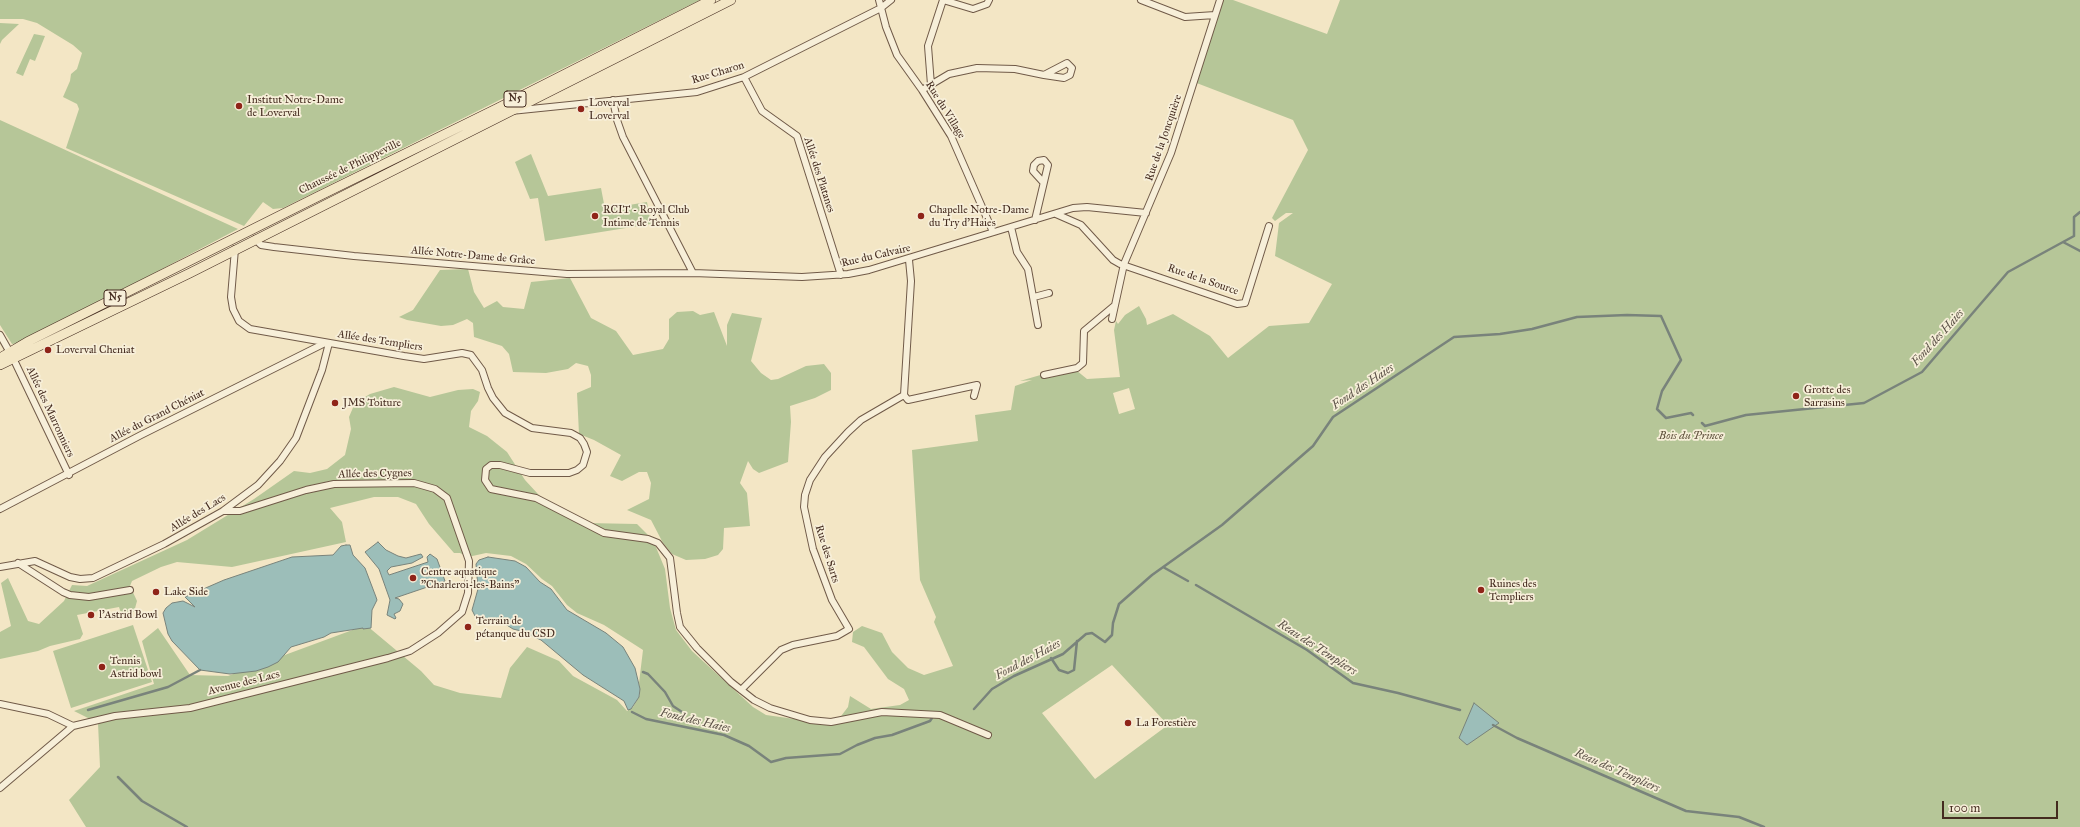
<!DOCTYPE html>
<meta charset="utf-8">
<style>
body{margin:0}
#map{position:relative;width:2080px;height:827px;overflow:hidden;background:#f3e6c5;font-family:"IM FELL Great Primer",serif}
canvas{display:block}
.scale{position:absolute;left:1942px;top:801px;width:116px;height:18px;box-sizing:border-box;border:2px solid #442b1f;border-top:0;padding-left:5px;font-size:12px;line-height:14px;white-space:nowrap;color:#442b1f;-webkit-text-stroke:3px #f7efd9;paint-order:stroke}
</style>
<div id="map">
<canvas width="2080" height="827"></canvas>
<div class="scale">100 m</div>
</div>
<script>
const context = document.querySelector('canvas').getContext('2d');
context.lineJoin = 'round';
function fillPath(path, color) {
  context.fillStyle = color;
  context.fill(path, 'evenodd');
}
function toPath(rows) {
  const path = new Path2D();
  for (const r of rows) {
    path.moveTo(r[0], r[1]);
    for (let i = 2; i < r.length; i += 2) path.lineTo(r[i], r[i + 1]);
  }
  return path;
}
function trace(path, color, width, dash) {
  context.strokeStyle = color;
  context.lineWidth = width;
  context.lineCap = dash ? 'butt' : 'round';
  context.setLineDash(dash || []);
  context.stroke(path);
}
function label(font, color, halo, rows, align = 'center') {
  context.font = font + ' "IM FELL Great Primer",serif';
  context.lineWidth = 3.5;
  context.setLineDash([]);
  context.textBaseline = 'middle';
  context.strokeStyle = halo;
  context.fillStyle = color;
  for (const [text, x, y, turn = 0] of rows) {
    context.save();
    context.translate(x, y);
    context.rotate((+turn || 0) * Math.PI / 180);
    context.textAlign = isNaN(turn) ? turn : align;
    if (halo) context.strokeText(text, 0, 0);
    context.fillText(text, 0, 0);
    context.restore();
  }
}
const green = toPath([
 [0,0,700,0,283,208,273,209,263,202,244,226,66,148,79,109,77,104,63,97,70,81,71,74,77,69,82,53,73,45,37,23,23,19,0,19],
 [1220,0,1233,0,1327,34,1340,0,2080,0,2080,827,86,827,69,800,100,767,98,723,74,711,154,684,142,641,158,628,190,675,228,676,366,625,421,671,434,685,460,693,501,698,510,668,527,647,559,661,573,676,617,700,627,711,633,707,640,695,639,683,643,650,604,625,577,613,567,605,552,586,542,579,526,564,511,556,486,553,468,557,460,553,454,553,429,524,416,504,398,497,374,497,330,508,342,522,346,542,232,567,177,562,161,567,132,581,130,586,137,601,134,612,121,613,119,607,77,615,83,634,80,639,50,646,38,651,0,659,0,632,11,626,1,583,8,578,28,621,39,624,64,601,72,585,87,586,187,540,254,499,294,471,310,473,327,469,345,455,351,429,349,417,355,403,370,394,394,387,430,397,458,390,473,389,480,392,478,401,471,411,469,427,487,436,507,452,525,480,550,507,586,523,637,524,653,540,665,569,670,608,676,630,692,651,753,707,766,715,802,720,838,720,848,707,850,696,871,709,900,705,909,700,904,689,888,679,864,647,852,642,853,632,862,626,882,633,892,652,908,668,924,675,953,666,934,622,936,617,920,580,912,450,978,441,975,415,1011,410,1015,386,1032,380,1020,381,1071,366,1087,379,1120,377,1114,330,1116,321,1118,324,1125,315,1139,306,1146,319,1147,325,1173,314,1210,336,1228,358,1269,326,1309,323,1332,284,1275,256,1279,223,1293,213,1286,213,1275,221,1272,218,1308,150,1293,120,1194,82],
 [1129,388,1135,409,1119,414,1113,393],
 [1112,665,1168,725,1095,779,1042,713],
 [0,23,19,24,2,40,0,44],
 [34,34,45,36,35,61,30,59,23,76,16,73],
 [0,120,238,229,21,343,12,344,0,325],
 [531,154,548,196,601,188,605,209,647,202,651,224,545,241,538,198,530,199,515,162],
 [468,269,474,292,484,308,497,301,503,307,524,309,531,282,570,278,591,318,616,331,633,355,663,349,669,339,669,319,677,312,693,311,700,315,714,312,727,346,727,325,732,313,762,318,751,361,761,373,771,380,778,379,806,366,824,364,831,373,831,390,815,398,790,406,791,422,788,462,759,473,753,469,748,461,740,483,747,493,750,526,724,528,723,549,718,555,705,559,686,560,672,554,663,543,651,520,627,510,649,499,651,483,647,472,639,472,622,481,610,476,621,455,594,440,579,434,577,393,591,387,591,375,588,366,576,363,568,369,546,373,513,372,509,354,502,346,474,337,473,323,467,319,453,325,441,326,407,320,399,317,413,310,440,270],
 [133,625,152,682,71,708,53,651]
]);
const water = toPath([
 [378,542,386,550,398,556,406,558,421,554,423,557,412,563,391,567,387,571,389,575,428,562,427,557,430,554,437,559,445,581,395,598,399,599,403,604,400,611,394,614,396,618,395,619,387,615,390,600,379,569,365,552,378,542],
 [346,545,350,545,353,555,365,568,376,597,377,600,372,610,371,628,363,629,363,628,331,633,324,637,291,647,278,662,268,667,256,671,230,674,200,670,172,641,168,634,163,613,166,608,172,603,183,601,195,607,185,597,224,580,292,557,333,555,341,546,346,545],
 [488,557,515,561,526,567,540,582,551,589,567,610,606,633,623,647,635,668,640,689,639,697,631,709,628,710,624,701,583,675,541,640,521,631,513,629,502,622,475,616,472,610,478,589,476,564,479,560,488,557],
 [1474,703,1499,723,1467,745,1459,738,1474,703]
]);
const stream = toPath([
 [2063,242,2080,251],
 [1702,423,1705,426,1746,415,1864,403,1922,372,2008,272,2074,236,2074,217,2080,212],
 [1163,567,1188,581],
 [1196,585,1307,650,1353,683,1398,693,1460,710],
 [1051,658,1059,670,1068,673,1074,670,1077,641],
 [643,672,648,674,665,692,673,706,685,714],
 [974,709,992,689,1014,676,1063,654,1086,634,1092,633,1105,642,1112,635,1113,623,1119,604,1152,575,1222,525,1313,446,1333,417,1454,337,1500,334,1532,329,1577,317,1627,315,1661,316,1681,360,1662,391,1657,409,1666,418,1691,413,1693,415],
 [88,710,168,687,200,670],
 [632,712,646,719,724,735,749,746,771,762,786,758,840,754,857,745,875,738,892,735,930,721,932,718],
 [1493,725,1517,738,1686,811,1739,817,1764,827],
 [118,777,142,801,187,827]
]);
const street = toPath([
 [879,0,886,27,897,55,922,90,951,136,993,232],
 [1141,0,1185,17,1215,15],
 [744,77,762,111,797,136,841,275],
 [931,85,928,46,943,0,973,9,987,4,989,0],
 [922,90,949,74,977,68,1015,69,1044,75,1067,63,1072,68,1070,75,1064,78,1044,75],
 [613,100,617,120,623,137,693,273],
 [511,111,697,92,744,77,881,8,891,0],
 [1056,214,1081,225,1113,260,1120,264,1237,304,1245,303,1269,226],
 [1035,220,1048,165,1044,160,1038,161,1034,165,1033,171,1043,182],
 [1011,227,1017,252,1028,269,1038,325],
 [255,239,261,245,274,247,354,256,567,274,693,273,802,277,848,274,869,270,1073,208,1087,207,1146,213],
 [235,249,231,297,233,309,239,321,250,329,404,356,424,359,462,353,471,355,482,370,488,388,493,398,505,413,532,428,571,433,580,438,584,444,587,452,583,465,577,470,569,473,530,473,500,465,491,465,486,469,485,480,491,489,536,498,604,533,648,539,658,543,670,558,677,613,680,627,697,648,731,682,754,700,770,708,810,720,831,722,882,712,940,715,988,735],
 [1034,297,1049,293],
 [1112,319,1124,264,1171,153,1220,0],
 [0,335,13,358,69,475],
 [1044,375,1077,368,1083,363,1084,331,1114,306],
 [904,395,908,400,977,385,974,396],
 [0,509,141,435,325,343],
 [18,563,63,592,70,595,89,597,130,590],
 [0,567,35,561,70,577,80,579,93,578,164,544,223,511,258,485,280,461,296,438,322,370,329,343],
 [741,690,781,650,793,645,837,636,849,629,832,600,813,549,804,507,805,495,810,480,825,457,848,432,861,420,904,395,911,281,909,260],
 [0,704,48,714,73,726],
 [0,788,73,726,115,716,190,708,388,658,410,651,438,633,462,612,468,593,469,561,447,498,435,489,414,483,334,484,306,490,240,511,223,511]
]);
const primary = toPath([
 [0,358,27,342,319,196,498,108,711,0],
 [0,365,190,273,731,0]
]);
const markers = [
 [239,106,4,"#8f2418"],
 [581,109,4,"#8f2418"],
 [595,216,4,"#8f2418"],
 [921,216,4,"#8f2418"],
 [48,350,4,"#8f2418"],
 [1796,396,4,"#8f2418"],
 [335,403,4,"#8f2418"],
 [413,578,4,"#8f2418"],
 [1481,590,4,"#8f2418"],
 [156,592,4,"#8f2418"],
 [91,615,4,"#8f2418"],
 [468,627,4,"#8f2418"],
 [102,667,4,"#8f2418"],
 [1128,723,4,"#8f2418"]
];
const shields = [
 [515,99,22],
 [115,298,22]
];
const shieldNames = [
 ["N5",515,99],
 ["N5",115,298]
];
const streetNames = [
 ["Rue Charon",718,73,-17],
 ["Rue du Village",945,110,58],
 ["Rue de la Joncquière",1164,138,-71],
 ["Chaussée de Philippeville",350,167,-26],
 ["Allée des Platanes",819,175,72],
 ["Allée Notre-Dame de Grâce",473,256,5],
 ["Rue du Calvaire",876,256,-13],
 ["Rue de la Source",1203,280,19],
 ["Allée des Templiers",380,341,9],
 ["Allée des Marronniers",50,412,65],
 ["Allée du Grand Chéniat",157,416,-27],
 ["Allée des Cygnes",375,474,-1],
 ["Allée des Lacs",198,513,-31],
 ["Rue des Sarts",827,554,73],
 ["Avenue des Lacs",244,683,-14]
];
const poiNames = [
 ["Institut Notre-Dame",247,100],
 ["de Loverval",247,113],
 ["Loverval",589,103],
 ["Loverval",589,116],
 ["RCIT - Royal Club",603,210],
 ["Intime de Tennis",603,223],
 ["Chapelle Notre-Dame",929,210],
 ["du Try d'Haies",929,223],
 ["Loverval Cheniat",56,350],
 ["Grotte des",1804,390],
 ["Sarrasins",1804,403],
 ["JMS Toiture",343,403],
 ["Centre aquatique",421,572],
 ["\"Charleroi-les-Bains\"",421,585],
 ["Ruines des",1489,584],
 ["Templiers",1489,597],
 ["Lake Side",164,592],
 ["l’Astrid Bowl",99,615],
 ["Terrain de",476,621],
 ["pétanque du CSD",476,634],
 ["Tennis",110,661],
 ["Astrid bowl",110,674],
 ["La Forestière",1136,723]
];
const parkNames = [
 ["Bois du Prince",1691,436]
];
const waterNames = [
 ["Fond des Haies",1938,338,-48],
 ["Fond des Haies",1363,387,-34],
 ["Reau des Templiers",1317,648,33],
 ["Fond des Haies",1028,660,-28],
 ["Fond des Haies",695,721,13],
 ["Reau des Templiers",1617,771,24]
];
fillPath(green, '#b6c698');
fillPath(water, '#9cbeb9');
trace(water, '#79837b', 1);
trace(stream, '#79837b', 2.5);
trace(street, '#705a48', 8);
trace(primary, '#442b1f', 10);
trace(street, '#f7efd9', 6);
trace(primary, '#f3e6c5', 9);
for (const [x, y, r, color] of markers) {
  const dot = new Path2D();
  dot.arc(x, y, r, 0, 2 * Math.PI);
  context.fillStyle = color;
  context.fill(dot);
  trace(dot, '#f7efd9', 1.5);
}
for (const [x, y, w] of shields) {
  const box = new Path2D();
  box.roundRect(x - w / 2, y - 8, w, 16, 3);
  context.fillStyle = '#f7efd9';
  context.fill(box);
  trace(box, '#442b1f', 1);
}
label('bold 10px', '#442b1f', null, shieldNames);
label('11px', '#442b1f', '#f7efd9', streetNames);
label('11px', '#442b1f', '#f7efd9', poiNames, 'left');
label('italic 11px', '#60523d', '#f7efd9', parkNames);
label('italic 12px', '#5a5046', '#f7efd9', waterNames);
</script>
